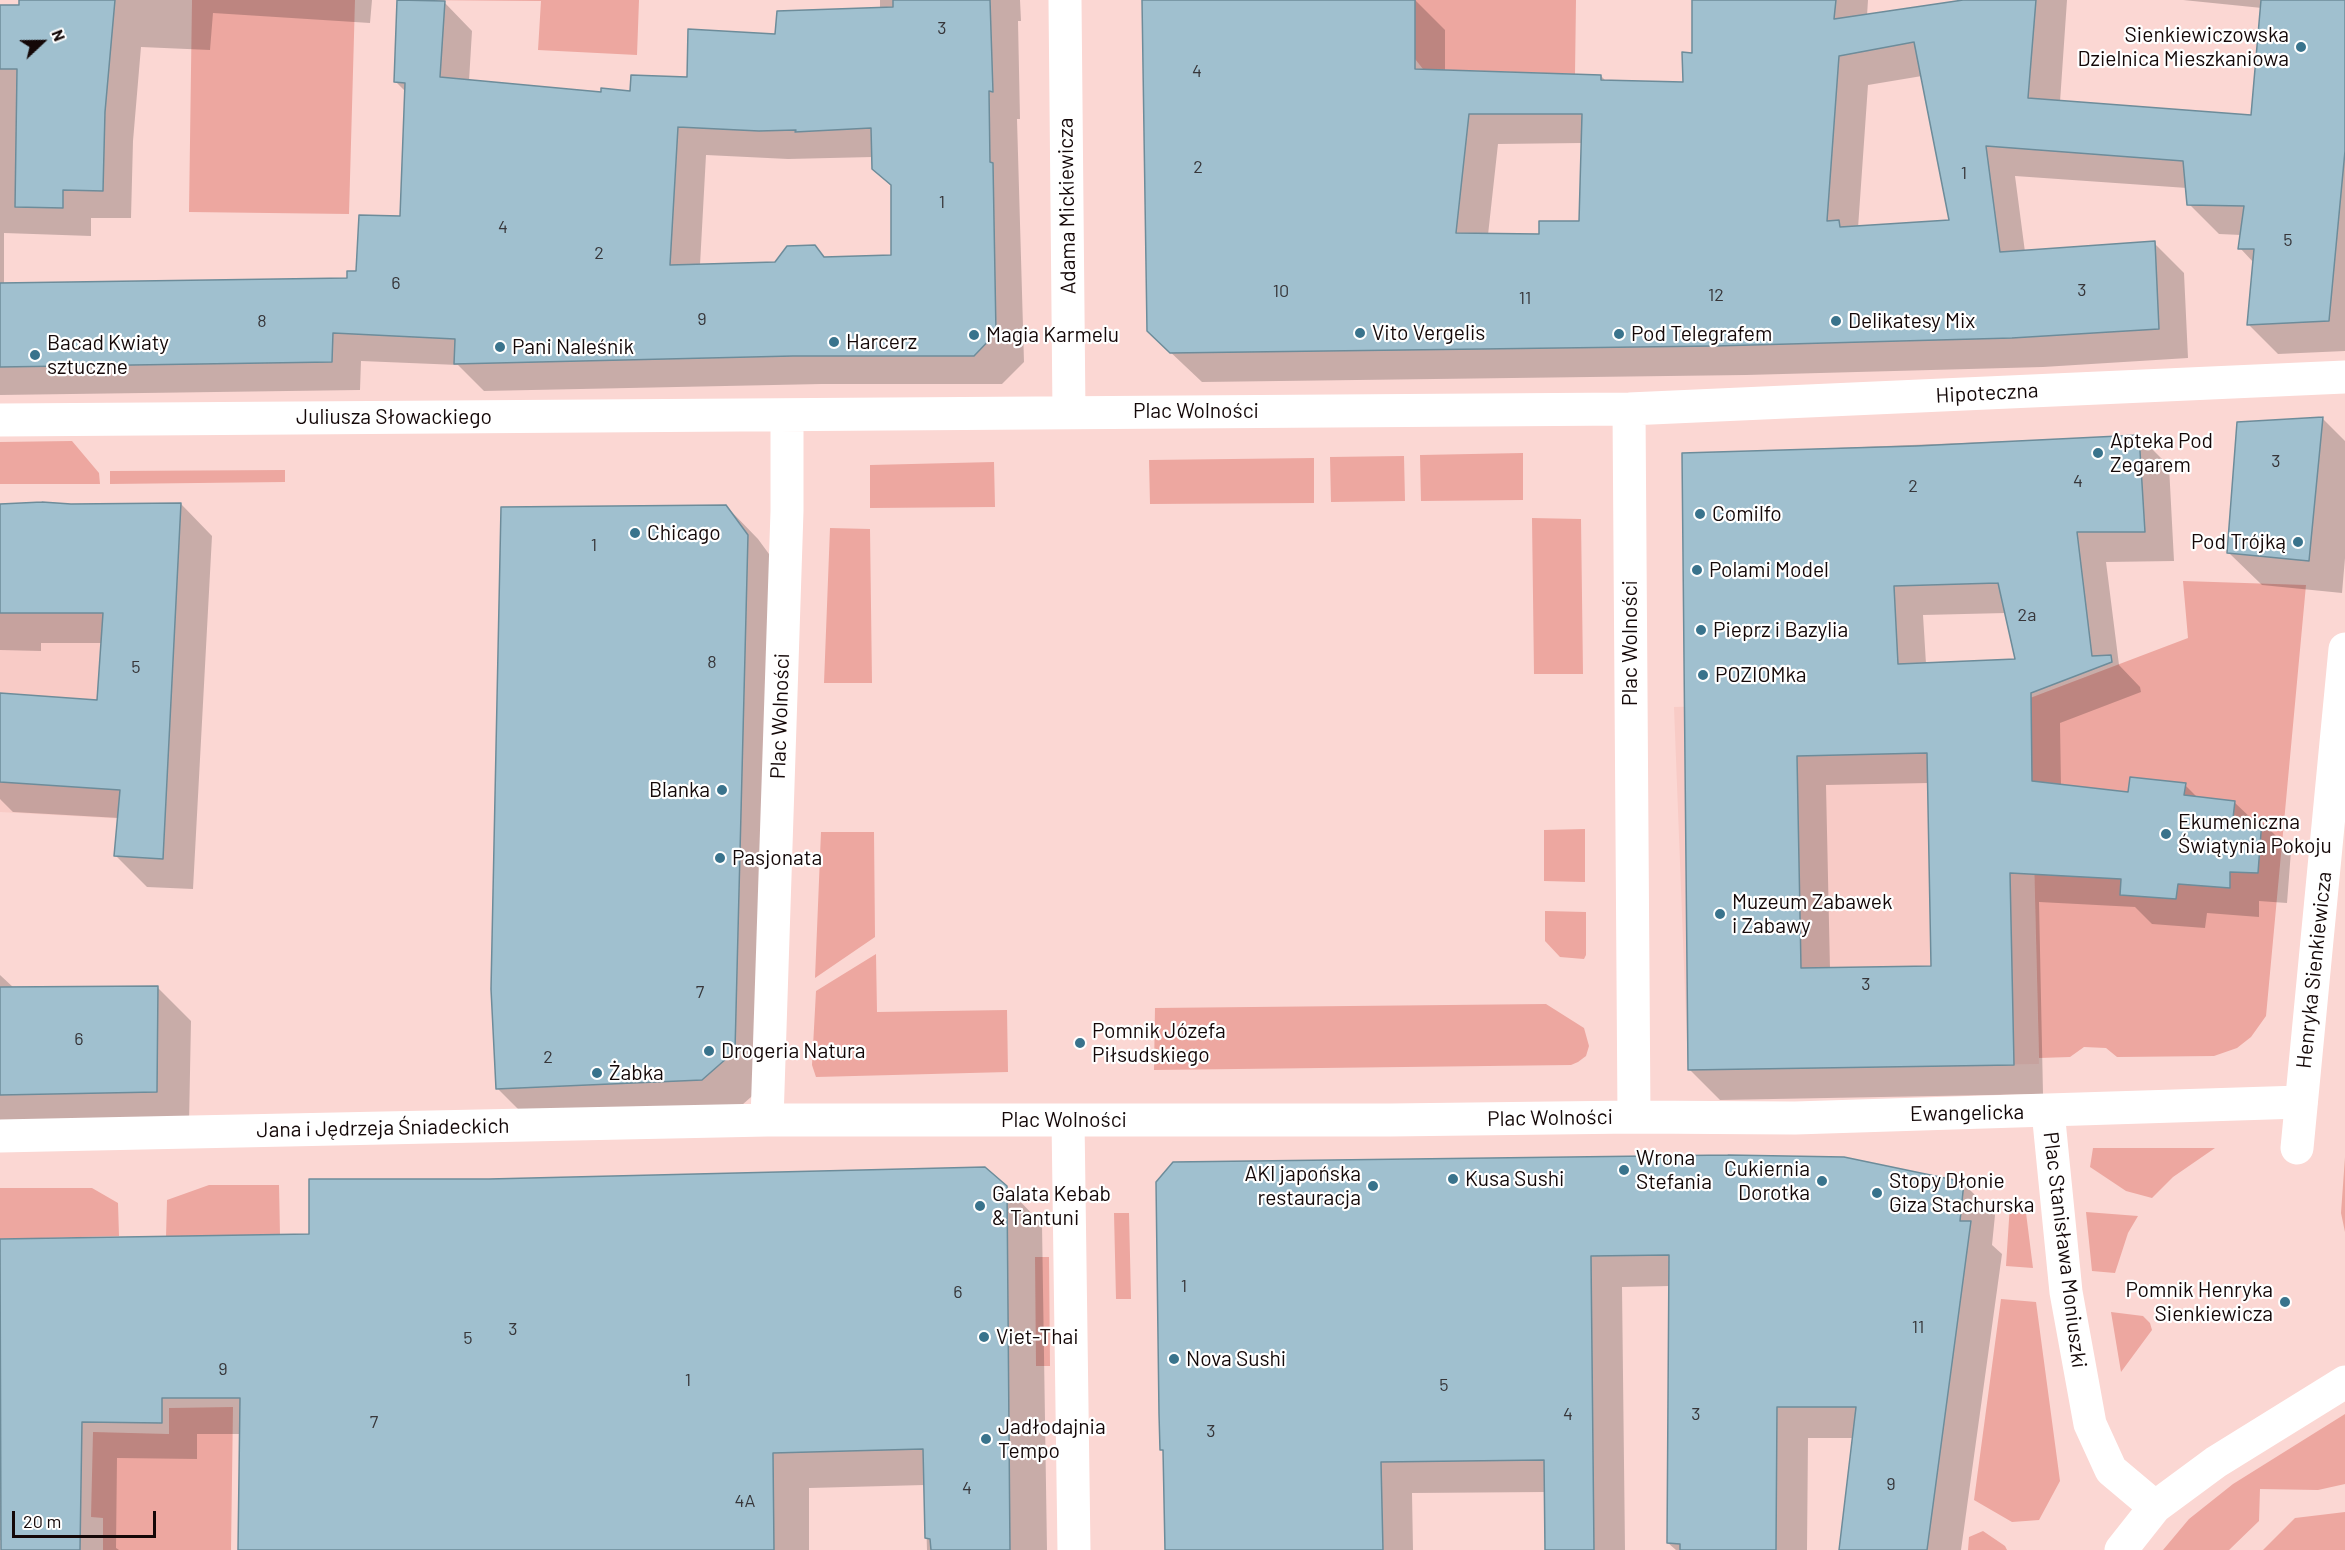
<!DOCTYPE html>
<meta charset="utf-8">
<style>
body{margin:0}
#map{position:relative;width:2345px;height:1550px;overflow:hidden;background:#fbd7d3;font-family:Barlow,sans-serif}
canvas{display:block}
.north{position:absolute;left:12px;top:12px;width:60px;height:60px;-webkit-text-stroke:4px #fff;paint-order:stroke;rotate:68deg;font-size:16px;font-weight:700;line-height:24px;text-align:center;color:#140808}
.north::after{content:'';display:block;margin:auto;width:21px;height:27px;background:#140808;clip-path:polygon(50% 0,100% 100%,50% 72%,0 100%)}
.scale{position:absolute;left:12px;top:1511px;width:144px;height:27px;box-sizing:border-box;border:3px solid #140808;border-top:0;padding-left:8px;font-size:18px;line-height:21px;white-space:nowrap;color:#140808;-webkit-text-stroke:4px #fff;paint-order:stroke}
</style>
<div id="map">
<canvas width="2345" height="1550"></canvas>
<div class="north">N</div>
<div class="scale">20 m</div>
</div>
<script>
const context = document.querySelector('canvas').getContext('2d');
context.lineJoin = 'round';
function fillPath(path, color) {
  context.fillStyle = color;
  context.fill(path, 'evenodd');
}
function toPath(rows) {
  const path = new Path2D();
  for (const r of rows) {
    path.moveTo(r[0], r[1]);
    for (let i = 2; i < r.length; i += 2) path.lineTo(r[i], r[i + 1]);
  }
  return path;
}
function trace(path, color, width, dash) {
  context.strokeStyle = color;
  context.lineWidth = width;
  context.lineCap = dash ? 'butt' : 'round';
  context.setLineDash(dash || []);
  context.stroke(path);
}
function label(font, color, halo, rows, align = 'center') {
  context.font = font + ' Barlow,sans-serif';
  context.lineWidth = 4.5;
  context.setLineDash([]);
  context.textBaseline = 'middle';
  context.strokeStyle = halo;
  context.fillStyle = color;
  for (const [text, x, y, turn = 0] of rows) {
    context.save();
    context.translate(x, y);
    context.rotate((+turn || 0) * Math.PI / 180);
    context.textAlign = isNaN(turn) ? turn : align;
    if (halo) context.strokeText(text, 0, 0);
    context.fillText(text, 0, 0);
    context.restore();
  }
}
const built = toPath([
 [42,502,72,504,181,503,164,821,0,812,0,504],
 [2030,698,2039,1064,1688,1070,1674,707]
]);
const green = toPath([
 [192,0,355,0,349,214,189,212],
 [421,0,639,0,637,55,538,50,541,1],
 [1415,0,1576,0,1575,74,1423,69,1415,59],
 [72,441,99,473,100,484,0,484,0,442],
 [1523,453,1523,500,1421,501,1420,455],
 [1404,456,1405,501,1331,502,1330,457],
 [1314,458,1314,503,1150,504,1149,460],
 [994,462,995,507,870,508,870,465],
 [285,470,285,482,110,484,110,471],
 [1532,518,1581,519,1583,674,1534,674],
 [830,528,870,529,872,683,824,683],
 [2183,581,2306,585,2266,1016,2251,1037,2237,1048,2214,1056,2117,1057,2106,1048,2084,1047,2070,1057,2039,1058,2030,698,2188,638],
 [1585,829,1585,882,1544,881,1544,830],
 [821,832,874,832,875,937,815,978],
 [1545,911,1586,912,1586,955,1584,959,1560,957,1545,941],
 [876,954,877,1012,1007,1010,1008,1072,816,1077,812,1065,816,991],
 [1546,1004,1584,1028,1589,1046,1586,1056,1578,1062,1571,1065,1154,1070,1155,1008],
 [2093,1148,2215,1148,2173,1177,2152,1198,2126,1191,2090,1167],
 [2345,1157,2345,1232,2341,1213],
 [209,1185,279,1185,280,1235,166,1237,167,1200],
 [0,1188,92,1188,118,1203,119,1236,0,1239],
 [2010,1204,2025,1205,2033,1268,2006,1266],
 [2086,1212,2138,1216,2128,1233,2115,1273,2092,1271],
 [1114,1213,1129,1213,1131,1299,1116,1299],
 [1035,1257,1049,1257,1050,1366,1036,1366],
 [2001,1299,2036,1302,2060,1481,2039,1520,2012,1522,1974,1500],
 [2111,1312,2143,1316,2150,1323,2152,1330,2121,1372],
 [233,1407,231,1550,103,1550,103,1518,91,1517,93,1432,169,1434,169,1408],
 [2345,1414,2345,1484,2318,1490,2260,1489,2259,1521,2229,1550,2163,1550,2189,1519,2233,1484],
 [2345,1512,2345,1550,2263,1550,2295,1518],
 [1983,1531,2005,1546,2007,1550,1968,1550,1969,1537]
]);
const shadow = toPath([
 [20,0,372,0,370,23,213,13,210,50,141,47,133,141,131,218,91,218,91,236,4,233,4,284,348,279,358,272,401,218,406,92,396,82,444,2,472,31,469,81,602,93,632,92,688,78,777,35,880,9,880,0,1020,0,1021,21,1018,21,1020,119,1017,119,1024,362,1002,384,822,384,484,391,458,365,361,361,360,390,0,395,0,6,21,7],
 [706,155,788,159,873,157,873,168,892,187,893,257,826,258,814,247,776,263,700,265],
 [1144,0,1415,0,1445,30,1445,71,1601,76,1606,81,1684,83,1693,54,1694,0,1868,0,1867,16,1971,0,2067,0,2060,102,2252,117,2262,8,2183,0,2345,0,2345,351,2278,354,2248,324,2254,263,2240,248,2241,235,2219,234,2189,204,2187,188,2015,176,2025,252,2154,243,2184,273,2188,358,2043,367,1746,375,1202,382,1148,331],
 [1922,76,1950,222,1858,228,1868,85],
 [1582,143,1581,222,1541,235,1488,235,1498,144],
 [2323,419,2345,441,2345,558,2342,593,2262,585,2229,553],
 [2139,436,2169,466,2174,561,2106,562,2119,665,2140,687,2141,692,2060,723,2061,786,2129,794,2185,785,2198,798,2234,802,2253,820,2261,821,2291,851,2287,903,2259,901,2259,917,2207,913,2205,928,2152,924,2135,907,2039,902,2043,1094,1720,1100,1690,1070,1684,454],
 [2006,613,2017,661,1926,664,1923,615],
 [1929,783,1933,967,1830,969,1826,785],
 [181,504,212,536,193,889,147,887,115,855,119,818,13,812,0,799,0,695,98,701,102,643,41,643,41,651,0,650,0,505],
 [726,506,758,539,780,569,767,1083,734,1112,530,1121,498,1089],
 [0,975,14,988,158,988,191,1021,189,1124,0,1128],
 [1158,1183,1963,1183,1995,1215,1992,1245,2002,1254,1961,1550,1840,1550,1854,1438,1808,1438,1807,1550,1676,1550,1668,1543,1670,1286,1622,1287,1625,1550,1547,1550,1546,1492,1412,1493,1413,1550,1167,1550,1165,1452,1162,1449],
 [1006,1187,1042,1224,1047,1550,927,1550,925,1485,809,1488,809,1550,240,1550,241,1434,197,1434,197,1459,117,1458,116,1548,119,1550,3,1550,3,1540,0,1540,0,1240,311,1235]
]);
const building = toPath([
 [19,0,115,0,105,112,103,191,63,190,63,208,15,207,17,69,0,69,0,5,19,5,19,0],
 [397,0,445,1,440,77,601,92,601,88,630,91,631,75,687,77,688,29,775,34,777,11,893,7,893,0,990,0,993,92,989,91,990,162,993,163,996,333,974,356,793,356,454,364,455,339,333,333,332,362,0,367,0,283,347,278,347,271,356,271,359,215,400,216,405,83,394,82,397,0],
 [678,127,759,131,796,130,795,132,871,128,872,169,891,185,891,255,824,257,815,245,787,246,775,262,670,265,678,127],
 [1142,0,1415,0,1415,69,1601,75,1601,80,1683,82,1682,52,1692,53,1692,0,1836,0,1834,19,1963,0,2036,0,2028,98,2251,115,2261,0,2345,0,2345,151,2329,321,2247,325,2254,249,2238,249,2244,206,2187,205,2183,161,1986,146,2000,252,2155,241,2159,329,2012,338,1715,346,1170,353,1147,331,1142,0],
 [1914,42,1949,220,1840,227,1839,220,1827,221,1839,56,1914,42],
 [1469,114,1582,114,1579,221,1539,221,1539,234,1456,233,1469,114],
 [2323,417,2309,561,2227,553,2237,422,2323,417],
 [2139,435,2145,532,2077,532,2092,656,2111,655,2112,662,2031,693,2032,781,2128,792,2130,777,2186,783,2184,795,2235,801,2233,818,2262,819,2258,873,2230,872,2230,888,2178,884,2176,899,2120,895,2121,879,2010,873,2014,1065,1688,1070,1682,453,1916,446,2139,435],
 [1998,583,2015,659,1898,664,1894,586,1998,583],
 [1927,753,1931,966,1801,968,1797,756,1927,753],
 [42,502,71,504,181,503,163,859,114,856,120,790,0,782,0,693,97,700,103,613,0,613,0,504,42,502],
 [726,505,748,535,735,1051,702,1080,496,1089,491,989,501,507,726,505],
 [158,986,157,1092,0,1095,0,987,158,986],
 [1728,1155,1844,1157,1964,1182,1960,1221,1971,1221,1927,1550,1839,1550,1856,1407,1777,1407,1776,1550,1680,1550,1680,1544,1667,1543,1669,1255,1591,1256,1594,1550,1545,1550,1544,1460,1381,1462,1383,1550,1165,1550,1163,1450,1160,1450,1159,1414,1156,1182,1173,1162,1728,1155],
 [985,1167,1007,1186,1010,1550,931,1550,930,1539,925,1538,923,1449,773,1453,774,1550,238,1550,240,1398,162,1398,162,1423,82,1422,80,1550,1,1550,0,1239,309,1234,309,1179,489,1179,985,1167]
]);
const pedestrian = toPath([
 [2297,1148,2345,649]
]);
const minor = toPath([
 [1065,0,1069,413],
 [787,415,787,511,767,1120,1390,1120,1634,1117,1629,409],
 [0,420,1629,409,2345,377],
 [2048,1111,2066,1292,2090,1424,2111,1470,2155,1507],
 [1634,1117,1795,1118,2301,1102],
 [1068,1120,1074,1550],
 [0,1136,767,1120],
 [2121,1550,2155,1507,2216,1462,2345,1382]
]);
const markers = [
 [2301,47,6,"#39738c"],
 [1836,321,6,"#39738c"],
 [1360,333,6,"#39738c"],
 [1619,334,6,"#39738c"],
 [974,335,6,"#39738c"],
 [834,342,6,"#39738c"],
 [500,347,6,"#39738c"],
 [35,355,6,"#39738c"],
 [2098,453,6,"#39738c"],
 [1700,514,6,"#39738c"],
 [635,533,6,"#39738c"],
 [2298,542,6,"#39738c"],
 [1697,570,6,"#39738c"],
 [1701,630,6,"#39738c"],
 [1703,675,6,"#39738c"],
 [722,790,6,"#39738c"],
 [2166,834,6,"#39738c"],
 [720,858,6,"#39738c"],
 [1720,914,6,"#39738c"],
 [1080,1043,6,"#39738c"],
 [709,1051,6,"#39738c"],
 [597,1073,6,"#39738c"],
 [1624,1170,6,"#39738c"],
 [1453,1179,6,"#39738c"],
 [1822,1181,6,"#39738c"],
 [1373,1186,6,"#39738c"],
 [1877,1193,6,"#39738c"],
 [980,1206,6,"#39738c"],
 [2285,1302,6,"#39738c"],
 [984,1337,6,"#39738c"],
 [1174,1359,6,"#39738c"],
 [986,1439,6,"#39738c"]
];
const numberNames = [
 ["3",942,28],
 ["4",1197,71],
 ["2",1198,167],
 ["1",1964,173],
 ["1",942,202],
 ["4",503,227],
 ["5",2288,240],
 ["2",599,253],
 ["6",396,283],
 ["3",2082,290],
 ["10",1281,291],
 ["12",1716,295],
 ["11",1525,298],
 ["9",702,319],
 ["8",262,321],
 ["3",2276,461],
 ["4",2078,481],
 ["2",1913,486],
 ["1",594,545],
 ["2a",2027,615],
 ["8",712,662],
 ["5",136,667],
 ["3",1866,984],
 ["7",700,992],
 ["6",79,1039],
 ["2",548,1057],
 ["1",1184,1286],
 ["6",958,1292],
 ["11",1918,1327],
 ["3",513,1329],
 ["5",468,1338],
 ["9",223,1369],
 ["1",688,1380],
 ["5",1444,1385],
 ["4",1568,1414],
 ["3",1696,1414],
 ["7",374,1422],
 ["3",1211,1431],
 ["9",1891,1484],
 ["4",967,1488],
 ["4A",745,1501]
];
const poiNames = [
 ["Sienkiewiczowska",2289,35,"right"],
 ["Dzielnica Mieszkaniowa",2289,59,"right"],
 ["Delikatesy Mix",1848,321],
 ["Vito Vergelis",1372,333],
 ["Pod Telegrafem",1631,334],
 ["Magia Karmelu",986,335],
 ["Harcerz",846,342],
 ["Bacad Kwiaty",47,343],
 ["sztuczne",47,367],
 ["Pani Naleśnik",512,347],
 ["Apteka Pod",2110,441],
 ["Zegarem",2110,465],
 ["Comilfo",1712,514],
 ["Chicago",647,533],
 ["Pod Trójką",2286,542,"right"],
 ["Polami Model",1709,570],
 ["Pieprz i Bazylia",1713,630],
 ["POZIOMka",1715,675],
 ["Blanka",710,790,"right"],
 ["Ekumeniczna",2178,822],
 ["Świątynia Pokoju",2178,846],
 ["Pasjonata",732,858],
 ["Muzeum Zabawek",1732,902],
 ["i Zabawy",1732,926],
 ["Pomnik Józefa",1092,1031],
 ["Piłsudskiego",1092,1055],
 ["Drogeria Natura",721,1051],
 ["Żabka",609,1073],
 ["Wrona",1636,1158],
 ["Stefania",1636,1182],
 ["Cukiernia",1810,1169,"right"],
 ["Dorotka",1810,1193,"right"],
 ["AKI japońska",1361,1174,"right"],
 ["restauracja",1361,1198,"right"],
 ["Kusa Sushi",1465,1179],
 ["Stopy Dłonie",1889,1181],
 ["Giza Stachurska",1889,1205],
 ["Galata Kebab",992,1194],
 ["& Tantuni",992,1218],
 ["Pomnik Henryka",2273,1290,"right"],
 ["Sienkiewicza",2273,1314,"right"],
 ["Viet-Thai",996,1337],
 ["Nova Sushi",1186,1359],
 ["Jadłodajnia",998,1427],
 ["Tempo",998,1451]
];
const streetNames = [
 ["Adama Mickiewicza",1067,206,-91],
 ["Hipoteczna",1987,393,-3],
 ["Plac Wolności",1196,411],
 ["Juliusza Słowackiego",394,417],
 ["Plac Wolności",1630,643,-90],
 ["Plac Wolności",780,716,-88],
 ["Henryka Sienkiewicza",2314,970,-84],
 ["Ewangelicka",1967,1113,-1],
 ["Plac Wolności",1550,1118,-1],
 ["Plac Wolności",1064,1120],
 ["Jana i Jędrzeja Śniadeckich",383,1128,-1],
 ["Plac Stanisława Moniuszki",2065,1250,83]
];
fillPath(built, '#f8cbc6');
fillPath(green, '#eda7a0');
fillPath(shadow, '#0003');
fillPath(building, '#a0c0cf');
trace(building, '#6d8c9a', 1.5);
trace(pedestrian, '#fff', 33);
trace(minor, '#fff', 33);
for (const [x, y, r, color] of markers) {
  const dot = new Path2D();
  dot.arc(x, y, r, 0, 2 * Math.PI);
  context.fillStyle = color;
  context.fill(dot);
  trace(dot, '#fff', 2);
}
label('18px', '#37363a', null, numberNames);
label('21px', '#140808', '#fff', poiNames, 'left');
label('21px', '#140808', '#fff', streetNames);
</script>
